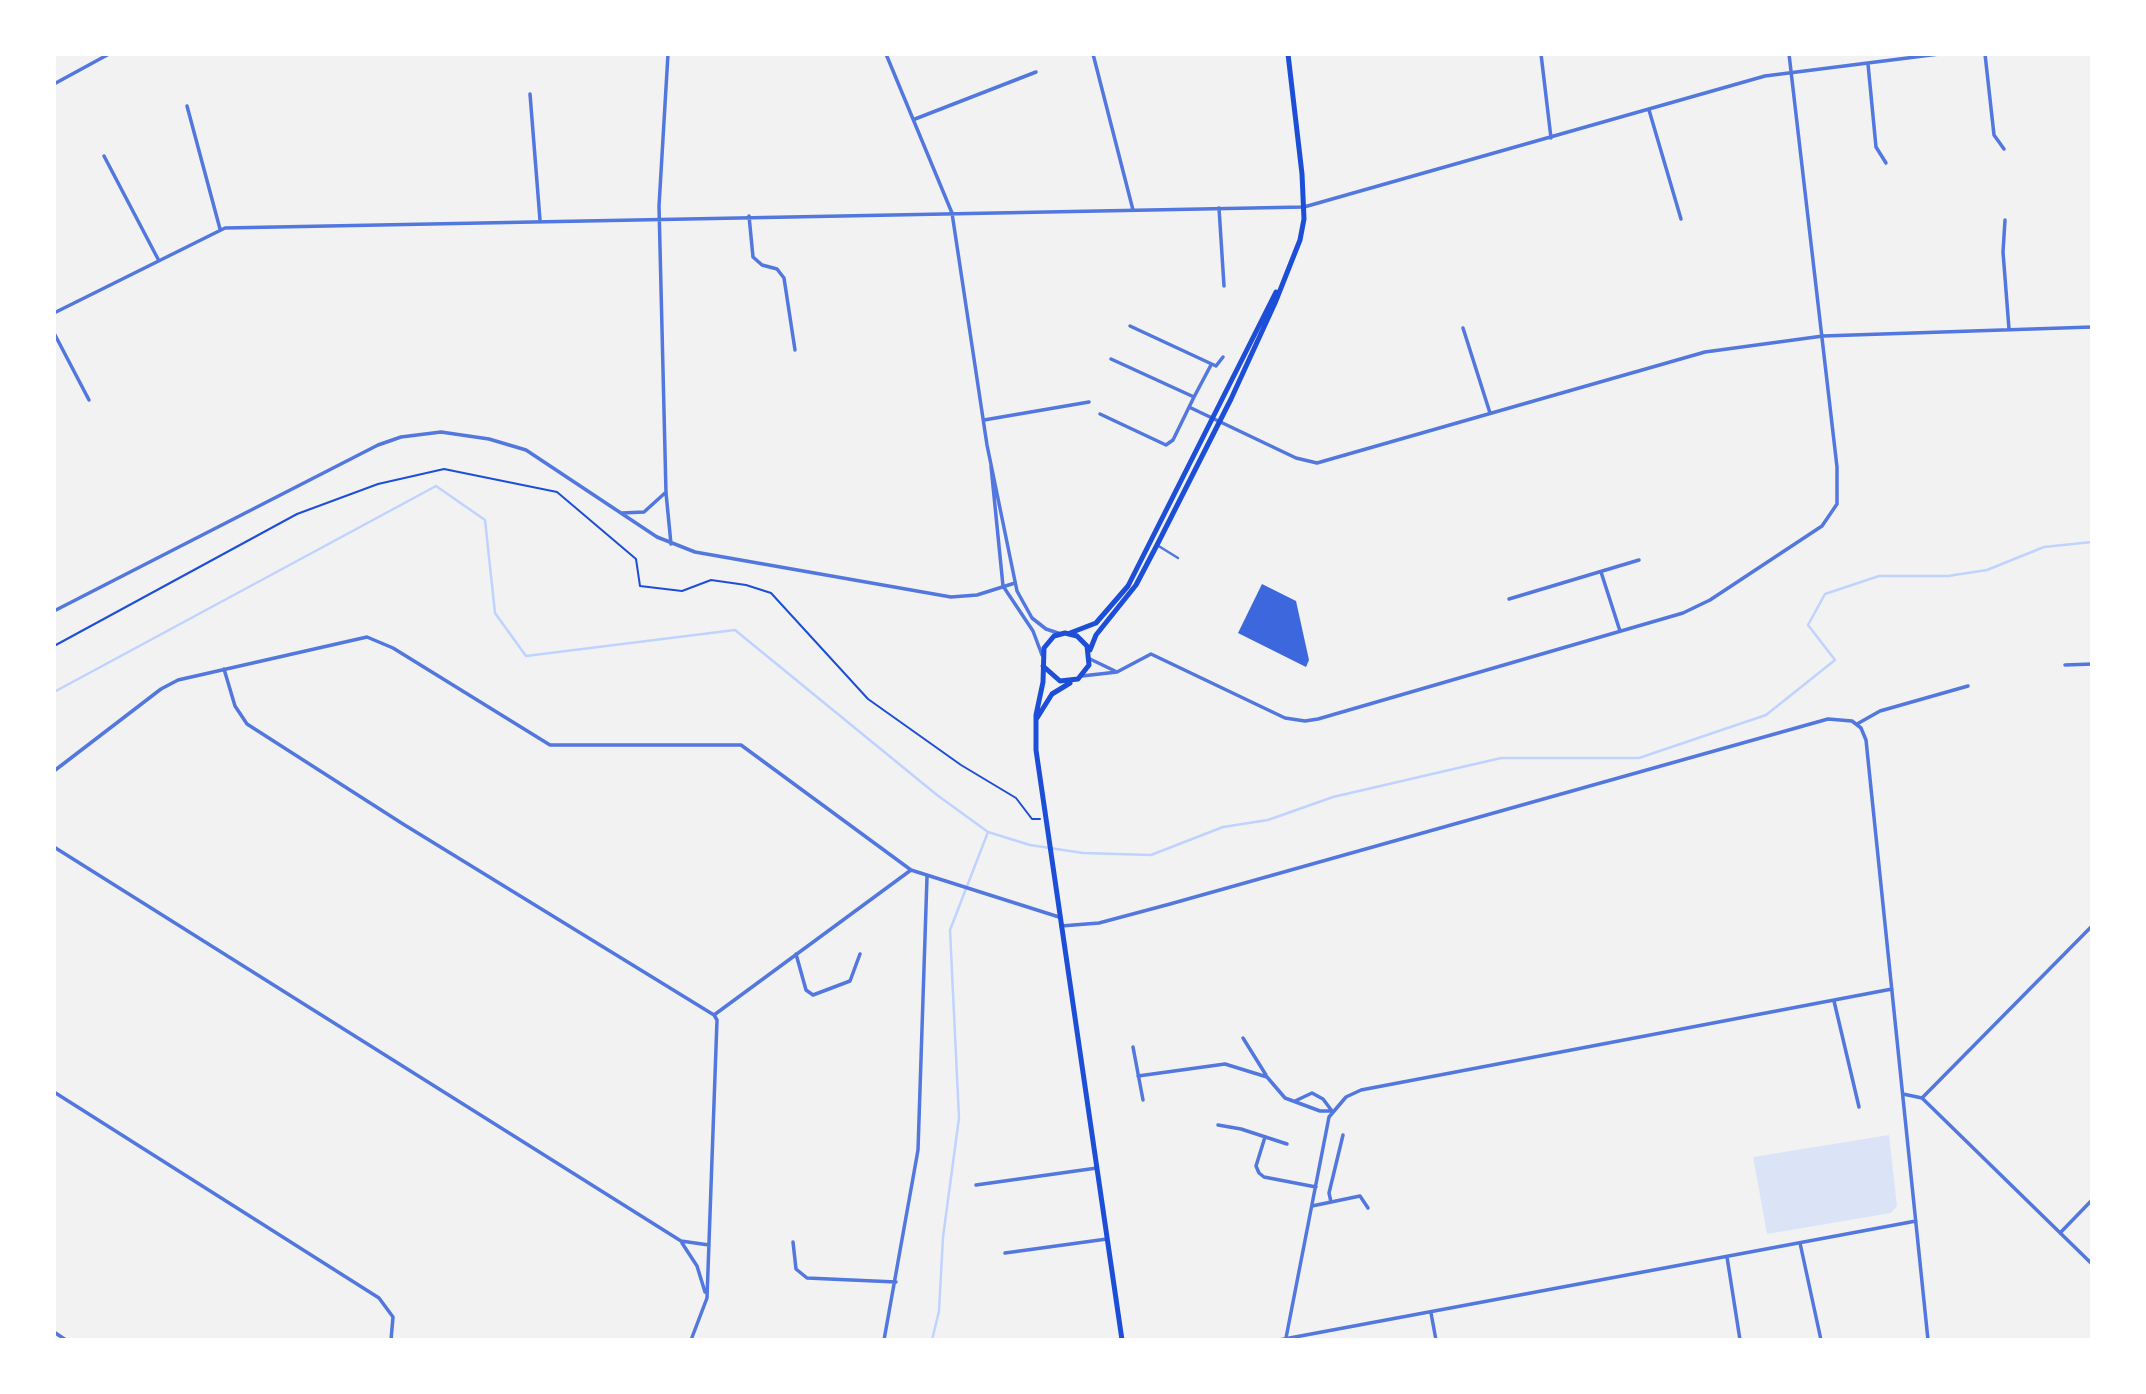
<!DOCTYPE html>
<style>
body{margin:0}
#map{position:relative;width:2146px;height:1394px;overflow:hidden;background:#f2f2f2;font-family:Figtree,sans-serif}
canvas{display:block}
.frame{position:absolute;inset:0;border:56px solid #fff;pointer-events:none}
</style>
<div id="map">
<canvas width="2146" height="1394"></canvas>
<div class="frame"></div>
</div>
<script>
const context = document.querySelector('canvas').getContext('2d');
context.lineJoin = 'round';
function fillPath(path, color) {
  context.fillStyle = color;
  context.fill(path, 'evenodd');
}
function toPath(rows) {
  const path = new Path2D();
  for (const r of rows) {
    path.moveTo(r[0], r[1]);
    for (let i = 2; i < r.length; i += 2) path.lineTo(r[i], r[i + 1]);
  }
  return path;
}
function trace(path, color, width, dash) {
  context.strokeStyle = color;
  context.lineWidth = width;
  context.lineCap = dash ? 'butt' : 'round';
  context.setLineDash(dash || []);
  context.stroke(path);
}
const green = toPath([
 [1889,1135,1897,1206,1891,1213,1767,1234,1753,1157]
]);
const stream = toPath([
 [54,692,436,486,485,520,495,613,526,656,735,630,937,795,988,832,1030,845,1083,853,1151,855,1223,827,1268,820,1333,797,1501,758,1639,758,1766,715,1835,660,1808,625,1825,594,1879,576,1948,576,1987,570,2044,547,2092,542],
 [932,1340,939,1311,943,1237,959,1118,950,930,988,832]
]);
const building = toPath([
 [1262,584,1296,601,1309,660,1306,667,1238,633]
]);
const path = toPath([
 [54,646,297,514,378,484,444,469,557,492,636,559,640,586,682,591,711,580,746,585,771,593,868,699,961,765,1016,798,1032,819,1040,819]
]);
const pedestrian = toPath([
 [1157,545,1178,558]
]);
const minor = toPath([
 [668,54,659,206,666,493,671,544],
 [886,54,952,213,987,445,1017,591,1032,618,1046,629,1061,634],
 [1093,54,1133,210],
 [1541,54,1551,138],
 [1985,54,1994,135,2004,149],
 [1868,64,1876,147,1886,163],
 [54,84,109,54],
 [530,94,540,220],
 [187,106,220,229],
 [1649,110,1681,219],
 [915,119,1036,72],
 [104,156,158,259],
 [1219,208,1224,286],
 [749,216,753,257,762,265,777,269,784,278,795,350],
 [2005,220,2003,252,2009,329],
 [54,313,225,228,1304,207,1765,76,1939,54],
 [1130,326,1216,366,1223,357],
 [1463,328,1490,413],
 [54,333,89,400],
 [1194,397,1211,365],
 [1189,407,1296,458,1317,463,1705,352,1823,336,2092,327],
 [1100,414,1166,445,1173,440,1194,397,1111,359],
 [984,420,1089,402],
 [991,466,1003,586,1033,631,1042,655],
 [622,513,644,512,665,493],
 [1601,572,1620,631],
 [1509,599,1639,560],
 [54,611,378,445,401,437,441,432,489,439,526,450,657,537,695,552,951,597,977,595,1015,583],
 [1090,659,1115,671],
 [2065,665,2092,664],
 [224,669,235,706,247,724,403,824,714,1015,717,1020,707,1298,691,1340],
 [1082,676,1117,672,1151,654,1285,718,1305,721,1318,719,1683,613,1710,600,1822,526,1837,504,1837,467,1789,54],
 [1857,724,1880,711,1968,686],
 [54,771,161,689,178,680,367,637,393,648,550,745,741,745,911,870,1059,917],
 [54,847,681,1241,709,1245],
 [1061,926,1099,923,1170,904,1828,719,1852,721,1861,728,1866,740,1928,1340],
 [796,954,806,990,813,995,850,981,860,954],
 [1834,1001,1859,1107],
 [714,1015,911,870],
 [1243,1038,1266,1075],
 [1133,1047,1143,1100],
 [1138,1076,1225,1064,1267,1077,1285,1098,1320,1111,1331,1111],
 [54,1092,379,1298,393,1317,391,1340],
 [1903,1094,1922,1098,2092,1264],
 [1922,1098,2092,926],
 [1295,1101,1312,1093,1323,1099,1332,1111],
 [1218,1125,1241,1129,1287,1144],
 [1265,1137,1256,1166,1259,1173,1264,1177,1316,1187],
 [976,1185,1097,1168],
 [1331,1202,1329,1193,1343,1135],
 [1312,1206,1360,1196,1368,1208],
 [2060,1233,2092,1200],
 [793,1242,796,1269,807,1278,896,1282],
 [682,1243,697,1266,705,1292],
 [1800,1243,1821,1340],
 [1005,1253,1107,1239],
 [1727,1257,1740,1340],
 [1431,1313,1436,1340],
 [54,1332,66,1340],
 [1286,1338,1329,1117,1346,1097,1361,1090,1892,989],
 [884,1340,918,1150,927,877],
 [1279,1340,1916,1221]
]);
const secondary = toPath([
 [1070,633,1096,623,1128,586,1276,292],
 [1090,650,1096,635,1136,585,1157,545,1231,399,1275,303,1300,240,1304,219,1302,174,1288,54],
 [1043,666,1060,681,1078,679,1089,665,1087,646,1077,636,1065,633,1054,636,1044,648,1043,682,1036,715,1036,750,1122,1340],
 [1037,718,1052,694,1070,683]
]);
fillPath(green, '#dbe4f7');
trace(stream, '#bfd3fe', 2.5);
fillPath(building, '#3d67dc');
trace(path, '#1d4ed8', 2);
trace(pedestrian, '#5277de', 2.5);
trace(minor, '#5277de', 3.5);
trace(secondary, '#1d4ed8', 5);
</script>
